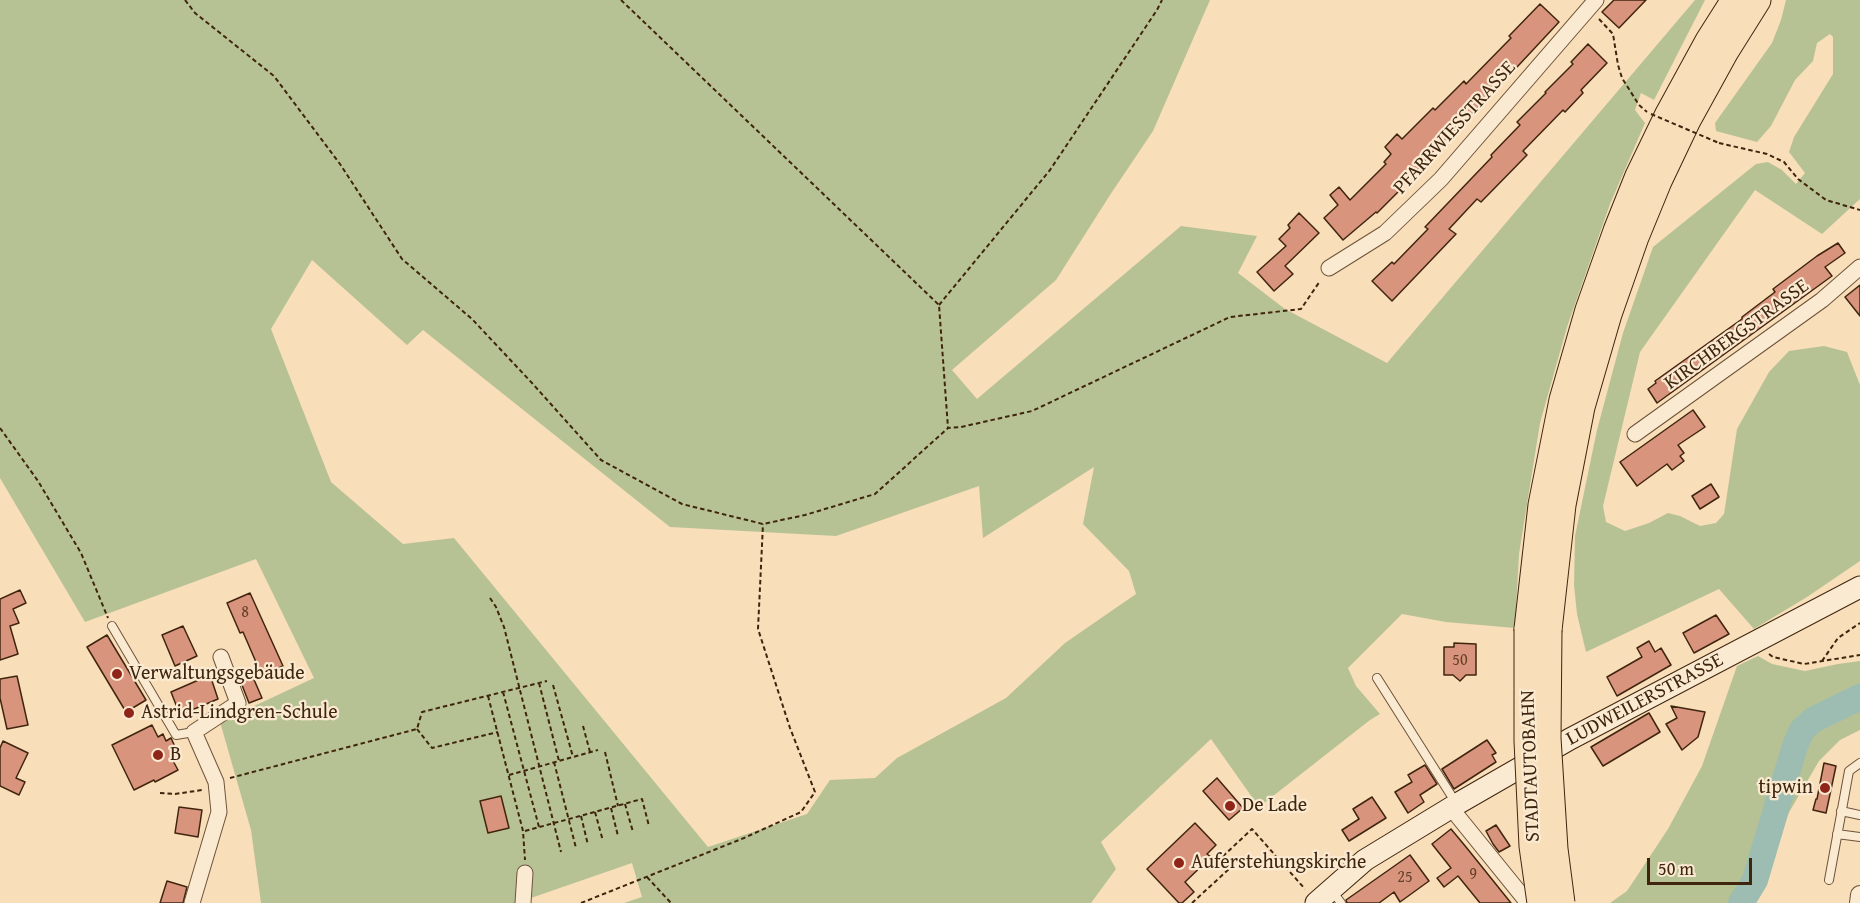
<!DOCTYPE html>
<meta charset="utf-8">
<style>
body{margin:0}
#map{position:relative;width:1860px;height:903px;overflow:hidden;background:#f8deb9;font-family:"Gentium Book Plus",serif}
canvas{display:block}
.scale{position:absolute;left:1647px;top:858px;width:105px;height:27px;box-sizing:border-box;border:3px solid #40250e;border-top:0;padding-left:8px;font-size:18px;line-height:21px;white-space:nowrap;color:#40250e;-webkit-text-stroke:4px #faead2;paint-order:stroke}
</style>
<div id="map">
<canvas width="1860" height="903"></canvas>
<div class="scale">50 m</div>
</div>
<script>
const context = document.querySelector('canvas').getContext('2d');
context.lineJoin = 'round';
function fillPath(path, color) {
  context.fillStyle = color;
  context.fill(path, 'evenodd');
}
function toPath(rows) {
  const path = new Path2D();
  for (const r of rows) {
    path.moveTo(r[0], r[1]);
    for (let i = 2; i < r.length; i += 2) path.lineTo(r[i], r[i + 1]);
  }
  return path;
}
function trace(path, color, width, dash) {
  context.strokeStyle = color;
  context.lineWidth = width;
  context.lineCap = dash ? 'butt' : 'round';
  context.setLineDash(dash || []);
  context.stroke(path);
}
function label(font, color, halo, rows, align = 'center') {
  context.font = font + ' "Gentium Book Plus",serif';
  context.lineWidth = 4.5;
  context.setLineDash([]);
  context.textBaseline = 'middle';
  context.strokeStyle = halo;
  context.fillStyle = color;
  for (const [text, x, y, turn = 0] of rows) {
    context.save();
    context.translate(x, y);
    context.rotate((+turn || 0) * Math.PI / 180);
    context.textAlign = isNaN(turn) ? turn : align;
    if (halo) context.strokeText(text, 0, 0);
    context.fillText(text, 0, 0);
    context.restore();
  }
}
const green = toPath([
 [0,0,1210,0,1153,131,1110,195,1056,280,952,370,977,399,1181,226,1257,236,1238,273,1285,309,1387,363,1695,0,1705,0,1654,100,1641,93,1635,110,1645,123,1610,204,1567,327,1540,423,1519,554,1515,628,1446,622,1402,614,1348,668,1356,686,1380,714,1370,720,1259,807,1211,739,1101,842,1116,869,1091,903,624,903,642,897,632,863,528,899,527,903,261,903,251,830,220,722,314,678,256,559,85,622,0,478],
 [312,260,407,345,423,330,670,527,836,536,979,486,983,538,1094,467,1083,524,1129,571,1136,594,1065,643,1006,698,897,758,875,778,830,780,807,814,708,847,454,538,403,544,331,482,271,329],
 [1786,0,1860,0,1860,199,1822,234,1755,190,1640,352,1603,506,1606,522,1625,531,1649,523,1668,513,1680,516,1700,526,1716,523,1724,514,1737,429,1769,372,1789,351,1824,346,1847,352,1860,385,1860,561,1807,597,1754,629,1719,589,1586,652,1577,614,1574,585,1575,536,1597,430,1623,333,1653,247,1756,164,1768,162,1782,170,1796,184,1805,173,1789,152,1794,137,1833,74,1833,37,1830,34,1817,43,1813,61,1795,80,1771,126,1757,142,1716,131,1715,123,1772,43,1781,20],
 [1758,656,1772,664,1805,671,1838,664,1860,661,1860,730,1840,740,1819,761,1736,903,1610,903,1627,891,1668,829,1702,766,1737,666]
]);
const river = toPath([
 [1741,903,1755,880,1795,746,1802,730,1813,720,1860,697]
]);
const building = toPath([
 [1614,0,1646,0,1619,28,1602,12,1614,0],
 [1540,4,1559,22,1490,96,1424,160,1425,161,1398,190,1399,191,1377,213,1376,212,1343,240,1324,218,1338,205,1330,195,1339,187,1350,200,1386,164,1384,162,1391,154,1385,147,1397,134,1402,139,1433,108,1435,110,1464,81,1466,84,1511,38,1509,36,1540,4],
 [1588,44,1607,63,1581,90,1583,93,1565,112,1563,110,1523,151,1527,155,1481,202,1477,199,1449,229,1456,234,1392,301,1372,281,1392,262,1394,264,1428,229,1425,227,1492,157,1491,155,1520,125,1517,122,1546,93,1545,92,1573,64,1571,62,1588,44],
 [1299,213,1319,233,1285,266,1293,274,1274,291,1257,272,1286,246,1279,239,1290,228,1288,225,1299,213],
 [1838,243,1845,253,1825,267,1832,276,1657,403,1648,389,1656,383,1655,381,1742,319,1742,317,1775,292,1773,289,1817,256,1838,243],
 [1860,285,1860,316,1845,297,1860,285],
 [1693,410,1705,427,1678,445,1684,453,1680,456,1684,461,1672,470,1667,464,1637,486,1620,462,1693,410],
 [1711,484,1719,497,1700,509,1692,496,1711,484],
 [20,590,26,603,13,609,19,623,10,626,18,654,0,660,0,599,20,590],
 [250,593,283,666,262,676,243,632,240,633,227,603,250,593],
 [1716,615,1729,634,1694,653,1683,633,1716,615],
 [183,626,197,656,175,666,162,635,183,626],
 [107,635,146,700,126,712,87,647,107,635],
 [1649,641,1655,652,1661,648,1671,665,1617,696,1607,677,1642,657,1637,648,1649,641],
 [1454,643,1476,644,1476,675,1466,675,1460,681,1453,675,1444,675,1444,647,1454,647,1454,643],
 [210,675,218,699,180,715,171,692,210,675],
 [252,675,262,698,249,703,240,680,252,675],
 [17,676,28,725,7,729,0,698,0,679,17,676],
 [1671,706,1705,712,1698,737,1682,750,1666,724,1677,718,1671,706],
 [1649,713,1660,732,1603,766,1591,747,1649,713],
 [152,725,158,737,163,734,166,741,171,738,177,751,173,753,176,757,172,759,178,770,155,782,154,780,134,790,112,745,152,725],
 [1487,740,1496,753,1492,755,1496,762,1454,789,1442,769,1487,740],
 [3,741,28,753,16,778,25,782,19,795,0,786,0,748,3,741],
 [1824,763,1836,766,1826,813,1813,810,1816,799,1817,799,1824,763],
 [1425,765,1437,784,1420,795,1424,802,1408,813,1395,792,1412,782,1408,775,1425,765],
 [1217,778,1243,808,1229,820,1203,791,1217,778],
 [501,796,509,828,488,833,480,801,501,796],
 [1372,797,1386,818,1349,841,1342,830,1359,819,1353,809,1372,797],
 [179,807,202,810,198,837,175,833,179,807],
 [1195,823,1216,845,1207,854,1211,857,1185,882,1194,892,1182,903,1179,903,1147,869,1195,823],
 [1496,825,1510,846,1499,852,1493,844,1486,831,1496,825],
 [1451,829,1466,847,1511,903,1480,903,1458,876,1444,887,1437,878,1451,868,1432,844,1451,829],
 [1410,855,1429,881,1400,902,1394,892,1379,903,1347,903,1346,900,1410,855],
 [167,881,187,887,183,903,160,903,167,881]
]);
const path = toPath([
 [185,0,195,13,274,76,340,164,402,259,472,319,532,383,601,460,682,504,763,524,805,515,875,494,948,428,961,427,1032,411,1230,317,1301,309,1320,281],
 [621,0,939,305,948,428],
 [1599,19,1613,34,1618,65,1622,78,1639,105,1647,112],
 [1719,143,1767,154,1784,162,1798,179,1826,200,1860,210],
 [939,305,1050,170,1157,10,1162,0],
 [0,428,38,481,81,553,108,618],
 [490,598,496,607,504,627,561,852],
 [1769,654,1773,657,1804,664,1860,655],
 [1822,661,1838,638,1860,623],
 [539,683,559,761],
 [553,685,573,757],
 [503,692,539,827],
 [488,696,523,831,525,860],
 [583,726,590,752],
 [417,729,432,748,498,732],
 [605,752,618,806],
 [554,762,576,848],
 [509,775,598,750],
 [230,778,417,729,422,712,547,681],
 [160,793,175,794,202,790],
 [625,804,633,832],
 [611,808,618,836],
 [595,812,603,841],
 [581,816,588,845],
 [525,831,642,799,649,826],
 [647,877,671,903],
 [581,903,744,838,801,812,815,792,790,728,758,629,763,524],
 [1192,903,1229,869,1220,859,1252,829,1305,889]
]);
const service = toPath([
 [112,626,176,735,194,732],
 [1377,678,1456,803],
 [1841,811,1860,815],
 [1837,834,1860,837],
 [1829,880,1849,771,1860,763],
 [1332,891,1341,903]
]);
const minor = toPath([
 [1329,268,1385,233,1441,179,1596,0],
 [1635,434,1822,300,1860,267],
 [1451,808,1528,903],
 [192,903,219,812,216,782,194,732,238,703,221,657],
 [523,903,525,873]
]);
const tertiary = toPath([
 [1859,903,1860,895]
]);
const secondary = toPath([
 [1316,903,1365,860,1457,804,1570,739,1860,587]
]);
const motorway = toPath([
 [1528,629,1542,505,1563,400,1589,310,1617,231,1639,176,1668,116,1709,41,1735,0],
 [1548,630,1562,505,1581,407,1608,314,1635,237,1658,181,1687,120,1725,51,1757,0]
]);
const pathBridge = toPath([
 [1651,114,1719,143]
]);
const motorwayBridge = toPath([
 [1528,629,1528,741,1533,846,1541,903],
 [1548,630,1547,738,1554,849,1561,903]
]);
const markers = [
 [117,674,6,"#8f2418"],
 [129,713,6,"#8f2418"],
 [158,755,6,"#8f2418"],
 [1825,788,6,"#8f2418"],
 [1230,806,6,"#8f2418"],
 [1179,863,6,"#8f2418"]
];
const numberNames = [
 ["8",245,613],
 ["50",1460,661],
 ["9",1473,875],
 ["25",1405,878]
];
const streetNames = [
 ["PFARRWIESSTRASSE",1455,128,-48],
 ["KIRCHBERGSTRASSE",1737,335,-36],
 ["LUDWEILERSTRASSE",1645,700,-28],
 ["STADTAUTOBAHN",1531,766,-92]
];
const poiNames = [
 ["Verwaltungsgebäude",129,674],
 ["Astrid-Lindgren-Schule",141,713],
 ["B",170,755],
 ["tipwin",1813,788,"right"],
 ["De Lade",1242,806],
 ["Auferstehungskirche",1191,863]
];
fillPath(green, '#b7c294');
trace(river, '#9dbcb2', 26);
fillPath(building, '#d9947e');
trace(building, '#40250e', 1.5);
trace(service, '#6e5339', 10);
trace(minor, '#6e5339', 17);
trace(tertiary, '#6e5339', 20);
trace(secondary, '#40250e', 23);
trace(motorway, '#40250e', 29);
trace(path, '#40250e', 2, [4.5, 3]);
trace(service, '#faead2', 8);
trace(minor, '#faead2', 15);
trace(tertiary, '#faead2', 18);
trace(secondary, '#faead2', 21);
trace(motorway, '#f8deb9', 27);
trace(motorwayBridge, '#40250e', 29, []);
trace(pathBridge, '#40250e', 2, [4.5, 3]);
trace(motorwayBridge, '#f8deb9', 27);
for (const [x, y, r, color] of markers) {
  const dot = new Path2D();
  dot.arc(x, y, r, 0, 2 * Math.PI);
  context.fillStyle = color;
  context.fill(dot);
  trace(dot, '#faead2', 2);
}
label('16px', '#66412a', null, numberNames);
label('20px', '#40250e', '#faead2', streetNames);
label('20px', '#40250e', '#faead2', poiNames, 'left');
</script>
